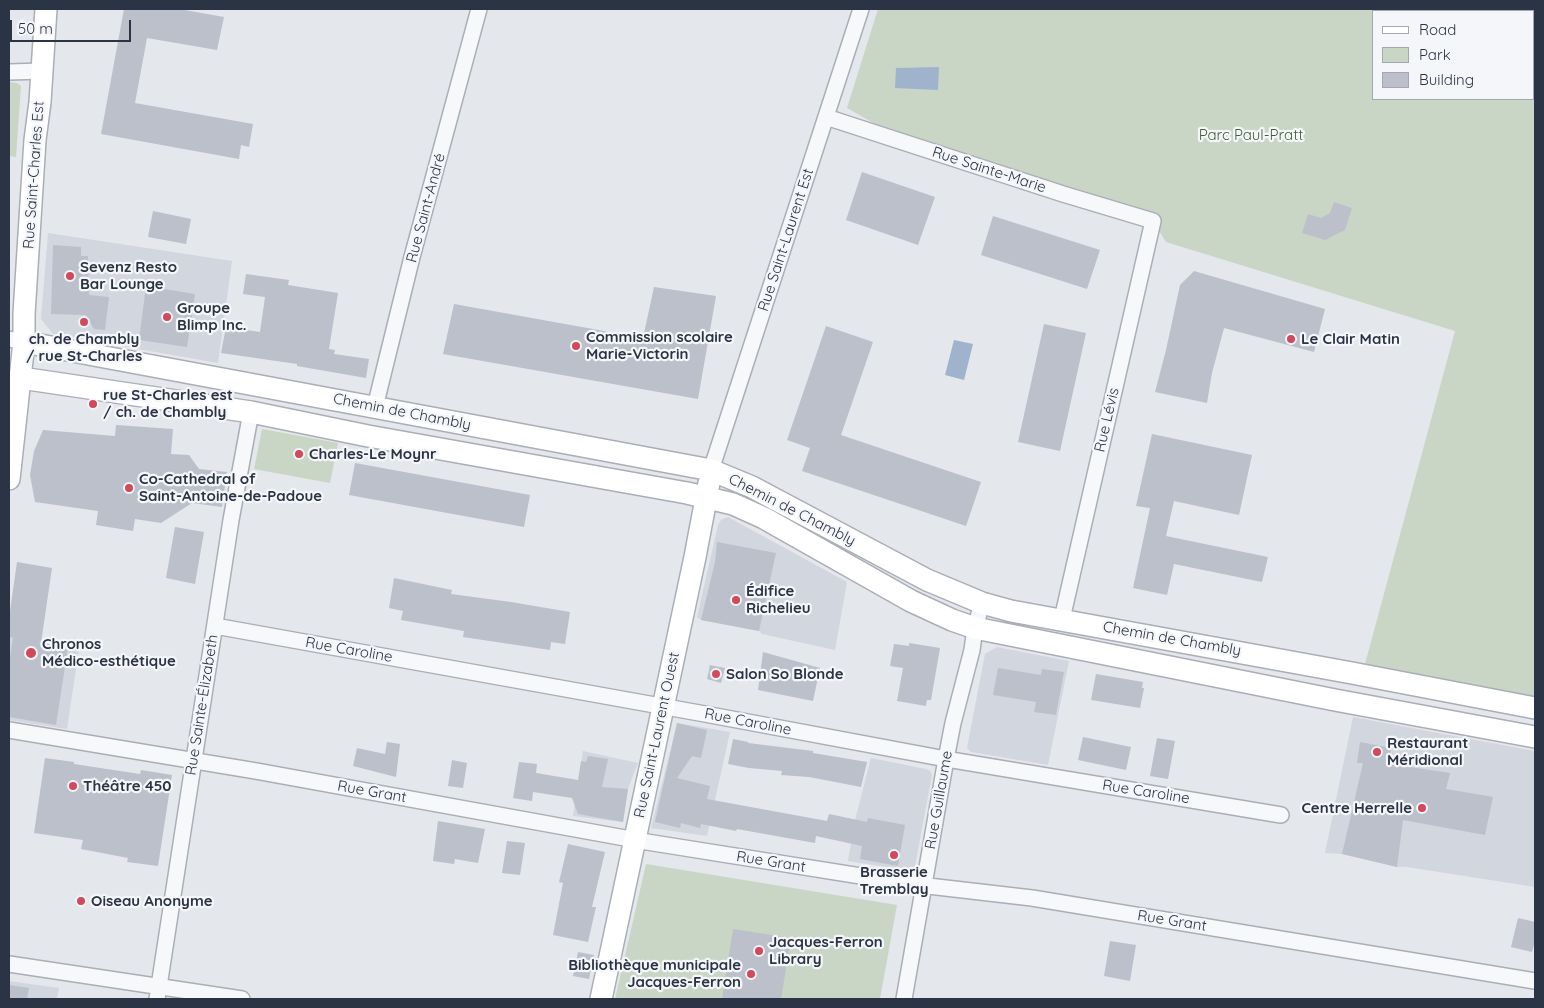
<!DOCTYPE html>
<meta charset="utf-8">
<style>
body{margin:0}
#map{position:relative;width:1544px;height:1008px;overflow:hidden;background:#e4e7ec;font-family:Quicksand,sans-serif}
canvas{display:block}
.frame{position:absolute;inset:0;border:10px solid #2b3445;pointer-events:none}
.legend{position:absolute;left:1372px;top:10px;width:162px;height:90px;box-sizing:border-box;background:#f4f6f9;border:1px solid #a4a8b1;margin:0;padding:6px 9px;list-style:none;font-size:15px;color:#2b3445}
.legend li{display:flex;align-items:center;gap:10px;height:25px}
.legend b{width:25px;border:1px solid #a4a8b1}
.scale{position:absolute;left:10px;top:20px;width:121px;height:22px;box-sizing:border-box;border:2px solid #2b3445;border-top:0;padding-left:6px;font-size:15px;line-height:18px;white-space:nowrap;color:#2b3445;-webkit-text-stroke:4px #f4f6f9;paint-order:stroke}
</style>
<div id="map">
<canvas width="1544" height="1008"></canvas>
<div class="frame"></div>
<ul class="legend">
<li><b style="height:6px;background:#fff"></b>Road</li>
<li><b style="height:14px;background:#c9d6c5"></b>Park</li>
<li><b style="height:14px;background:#bbc0ca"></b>Building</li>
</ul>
<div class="scale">50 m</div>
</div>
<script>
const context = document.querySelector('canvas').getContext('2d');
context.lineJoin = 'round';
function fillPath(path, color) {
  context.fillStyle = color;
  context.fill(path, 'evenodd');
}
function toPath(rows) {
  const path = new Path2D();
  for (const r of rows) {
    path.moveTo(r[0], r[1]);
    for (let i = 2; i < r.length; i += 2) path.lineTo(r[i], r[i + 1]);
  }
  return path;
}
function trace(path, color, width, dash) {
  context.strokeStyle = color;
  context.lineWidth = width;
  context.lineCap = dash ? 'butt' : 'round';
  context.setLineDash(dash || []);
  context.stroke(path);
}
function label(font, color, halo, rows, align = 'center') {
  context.font = font + ' Quicksand,sans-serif';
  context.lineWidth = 4.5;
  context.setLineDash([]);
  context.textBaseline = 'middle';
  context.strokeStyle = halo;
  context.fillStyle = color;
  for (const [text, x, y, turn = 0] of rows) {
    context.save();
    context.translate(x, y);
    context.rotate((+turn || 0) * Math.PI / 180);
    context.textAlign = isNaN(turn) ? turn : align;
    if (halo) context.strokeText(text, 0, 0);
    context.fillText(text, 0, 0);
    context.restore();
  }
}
const built = toPath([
 [48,233,232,261,218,363,53,334,41,319],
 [728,517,847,582,835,650,762,634,759,631,701,620,697,617,718,525,721,520],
 [9,637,79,649,67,729,9,720],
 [997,647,1069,661,1048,765,971,752,967,748,985,654],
 [1353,717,1535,751,1535,887,1407,867,1397,867,1342,854,1325,853],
 [677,723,730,732,707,836,651,828],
 [583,751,638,763,628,789,623,822,573,816],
 [871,758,926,769,930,771,932,775,915,866,910,871,848,861,855,820],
 [9,981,59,988,57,999,9,999]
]);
const green = toPath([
 [878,9,1535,9,1535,697,1365,664,1455,331,1166,242,1153,221,912,145,847,108],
 [1373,11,1533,11,1533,99,1373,99],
 [9,82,17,83,21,86,16,157,9,156],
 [262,429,338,443,330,483,254,469],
 [646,864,897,905,880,999,615,999]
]);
const water = toPath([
 [939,67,938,90,895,88,896,68],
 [954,340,973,344,964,380,945,375]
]);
const building = toPath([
 [124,9,179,9,224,17,217,50,147,38,135,103,253,124,249,147,241,145,239,159,101,134],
 [862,172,935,197,918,245,846,220],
 [1334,202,1352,208,1345,230,1325,240,1302,233,1308,214,1321,218,1330,213],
 [153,211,191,219,186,244,148,237],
 [993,216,1100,250,1087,289,981,255],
 [53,245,81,247,81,256,88,256,89,295,109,297,105,330,94,329,86,315,51,314],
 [1194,271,1325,309,1314,352,1224,328,1212,373,1207,403,1155,392,1166,350,1180,285],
 [246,274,289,280,288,285,338,293,329,349,335,350,334,354,369,359,366,378,297,366,297,364,221,353,226,327,260,332,265,297,243,294],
 [146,286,195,294,187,347,139,340],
 [654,287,716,296,698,399,443,354,454,304,643,338],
 [1044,324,1086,333,1060,451,1018,442],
 [826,326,873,342,841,435,981,482,966,526,802,471,810,448,787,440],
 [116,425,173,429,171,454,189,455,199,469,227,472,222,507,192,503,161,523,135,519,133,531,96,525,98,511,35,502,30,475,34,451,43,430,115,436],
 [1152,434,1252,455,1239,515,1174,501,1166,536,1268,557,1262,582,1174,564,1167,595,1133,588,1150,508,1136,506],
 [355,463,530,495,524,527,349,495],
 [175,527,204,532,195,584,166,578],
 [717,542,776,553,759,631,701,620,715,562],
 [17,562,52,568,41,643,68,647,56,725,9,717,9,663,13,638,9,637,9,618],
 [394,578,452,590,451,594,511,602,570,612,565,644,551,642,550,650,463,637,464,631,401,620,403,611,389,608],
 [909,643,940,648,931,700,927,700,926,706,897,701,903,668,890,666,894,644,909,646],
 [763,652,820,668,813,701,758,690],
 [710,665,725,668,721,683,707,679],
 [998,668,1041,675,1042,669,1064,672,1056,715,1034,712,1036,702,993,695],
 [1096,674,1143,682,1142,688,1144,688,1140,708,1091,700],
 [677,723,707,730,701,758,692,756,677,778,710,786,707,799,827,821,829,814,867,822,868,818,905,825,898,866,860,859,862,846,816,836,815,843,737,829,736,831,701,824,700,828,681,823,680,828,655,822],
 [1083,737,1131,747,1126,770,1078,760],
 [1157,738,1175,741,1168,779,1150,776],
 [733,739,748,742,748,743,813,751,813,753,867,762,861,787,809,777,781,775,782,771,749,768,728,764],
 [387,742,400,744,396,777,353,766,357,748,385,754],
 [1360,742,1391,748,1390,764,1450,773,1446,789,1493,797,1485,835,1403,820,1397,867,1342,854,1363,763,1357,763],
 [588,756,608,759,602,787,628,789,623,822,578,814,572,798,533,792,532,801,513,798,519,762,537,764,536,773,578,780,581,761,586,762],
 [45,758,74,762,74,764,140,774,141,770,172,775,158,866,127,862,128,858,81,849,83,840,34,833],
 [452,760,467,763,463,788,448,786],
 [438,821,485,829,478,863,455,859,454,864,433,861],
 [507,841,525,843,520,875,502,873],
 [568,844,605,852,592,907,596,907,588,942,553,935,563,883,559,882],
 [1518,918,1535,922,1535,941,1532,952,1511,947],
 [733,929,791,938,781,999,722,999],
 [1110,941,1136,945,1130,981,1104,976],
 [578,952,594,955,589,979,573,976],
 [9,985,29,988,27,999,9,999]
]);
const street = toPath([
 [9,72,42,71],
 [826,117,1063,194,1153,221,1062,619],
 [9,339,24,342],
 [375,407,412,257,479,9],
 [711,470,861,9],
 [215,626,705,714,946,759,1281,815],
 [9,730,256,771,647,842,911,884,1032,898,1535,981],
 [9,964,242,999],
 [157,999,231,520,251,412],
 [904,999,946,759,953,723,972,650,975,628,982,603]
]);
const secondary = toPath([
 [24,342,711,470,752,487,927,580,982,603,1011,611,1352,673,1535,708],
 [21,378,251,412,368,436,687,493,733,504,764,518,911,601,952,620,975,628,1335,700,1535,737],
 [9,479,24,342,24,314,35,140,40,102,46,9],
 [601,999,695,557,709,483]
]);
const markers = [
 [70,276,5,"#d1495b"],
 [167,317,5,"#d1495b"],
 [84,322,5,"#d1495b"],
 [1291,339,5,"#d1495b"],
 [576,346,5,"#d1495b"],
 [93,404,5,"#d1495b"],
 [299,454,5,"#d1495b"],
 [129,488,5,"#d1495b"],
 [736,600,5,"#d1495b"],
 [31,653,6,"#d1495b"],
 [716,674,5,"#d1495b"],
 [1377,752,5,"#d1495b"],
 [73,786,5,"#d1495b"],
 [1422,808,5,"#d1495b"],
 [894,855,5,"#d1495b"],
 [81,901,5,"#d1495b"],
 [759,951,5,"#d1495b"],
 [751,974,5,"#d1495b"]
];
const parkNames = [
 ["Parc Paul-Pratt",1251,135]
];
const streetNames = [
 ["Rue Sainte-Marie",989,170,18],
 ["Rue Saint-Charles Est",34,175,-86],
 ["Rue Saint-André",426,208,-75],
 ["Rue Saint-Laurent Est",786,240,-72],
 ["Chemin de Chambly",402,412,11],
 ["Rue Lévis",1107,420,-77],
 ["Chemin de Chambly",792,510,27],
 ["Chemin de Chambly",1172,639,10],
 ["Rue Caroline",349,650,10],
 ["Rue Sainte-Élizabeth",202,705,-81],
 ["Rue Caroline",748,722,11],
 ["Rue Saint-Laurent Ouest",657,735,-78],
 ["Rue Grant",372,792,10],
 ["Rue Caroline",1146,792,9],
 ["Rue Guillaume",939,800,-80],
 ["Rue Grant",771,862,9],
 ["Rue Grant",1172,921,9]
];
const poiNames = [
 ["Sevenz Resto",80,267],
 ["Bar Lounge",80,284],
 ["Groupe",177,308],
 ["Blimp Inc.",177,325],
 ["Commission scolaire",586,337],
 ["Marie-Victorin",586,354],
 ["ch. de Chambly",84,339,"center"],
 ["/ rue St-Charles",84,356,"center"],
 ["Le Clair Matin",1301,339],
 ["rue St-Charles est",103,395],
 ["/ ch. de Chambly",103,412],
 ["Charles-Le Moynr",309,454],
 ["Co-Cathedral of",139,479],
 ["Saint-Antoine-de-Padoue",139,496],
 ["Édifice",746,591],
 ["Richelieu",746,608],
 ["Chronos",42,644],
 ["Médico-esthétique",42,661],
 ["Salon So Blonde",726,674],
 ["Restaurant",1387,743],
 ["Méridional",1387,760],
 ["Théâtre 450",83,786],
 ["Centre Herrelle",1412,808,"right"],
 ["Brasserie",894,872,"center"],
 ["Tremblay",894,889,"center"],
 ["Oiseau Anonyme",91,901],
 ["Jacques-Ferron",769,942],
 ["Library",769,959],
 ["Bibliothèque municipale",741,965,"right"],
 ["Jacques-Ferron",741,982,"right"]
];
fillPath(built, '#d2d6de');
fillPath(green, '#c9d6c5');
fillPath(water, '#9fb4cc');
fillPath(building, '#bbc0ca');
trace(street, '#a9aeb7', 18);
trace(secondary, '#a9aeb7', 24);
trace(street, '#f7f8fa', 15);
trace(secondary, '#fff', 21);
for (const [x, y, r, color] of markers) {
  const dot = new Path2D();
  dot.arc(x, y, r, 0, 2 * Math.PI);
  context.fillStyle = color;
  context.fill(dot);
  trace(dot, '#f4f6f9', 2);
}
label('15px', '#3f6138', '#f4f6f9', parkNames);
label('15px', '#2b3445', '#f4f6f9', streetNames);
label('bold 15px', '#2b3445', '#f4f6f9', poiNames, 'left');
</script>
